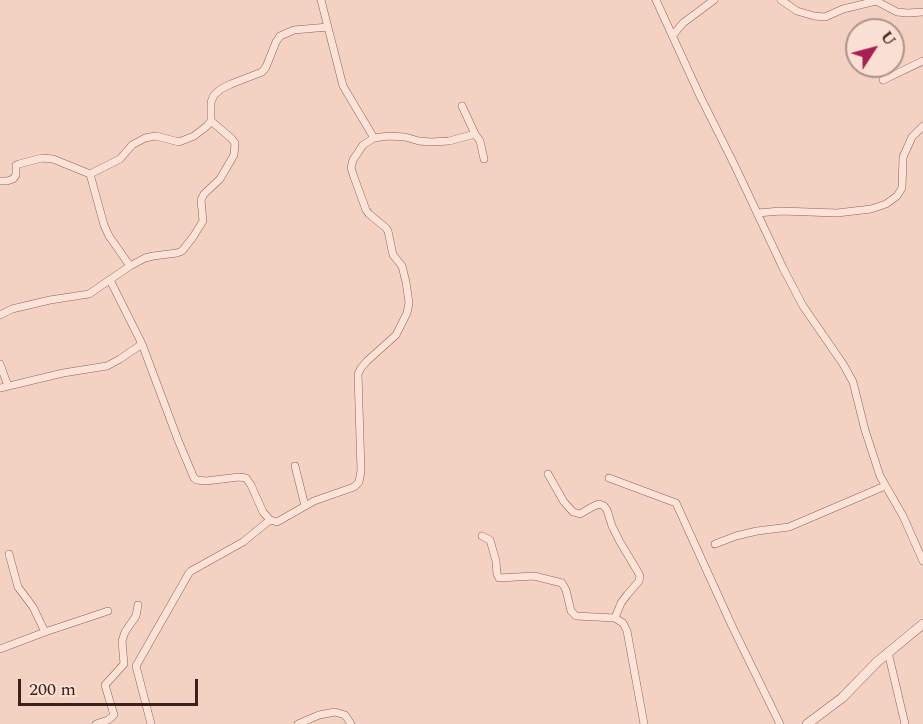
<!DOCTYPE html>
<style>
body{margin:0}
#map{position:relative;width:923px;height:724px;overflow:hidden;background:#f3d2c3;font-family:Spectral,serif}
canvas{display:block}
.north{position:absolute;left:845px;top:18px;width:60px;height:60px;box-sizing:border-box;background:#fae0d3;border:2px solid #af938a;border-radius:50%;rotate:54deg;font-size:16px;font-weight:700;line-height:24px;text-align:center;color:#3e201d}
.north::after{content:'';display:block;margin:auto;width:21px;height:27px;background:#a71f53;clip-path:polygon(50% 0,100% 100%,50% 72%,0 100%)}
.scale{position:absolute;left:18px;top:679px;width:180px;height:27px;box-sizing:border-box;border:3px solid #3e201d;border-top:0;padding-left:8px;font-size:18px;line-height:21px;white-space:nowrap;color:#3e201d;-webkit-text-stroke:4px #fae0d3;paint-order:stroke}
</style>
<div id="map">
<canvas width="923" height="724"></canvas>
<div class="north">U</div>
<div class="scale">200 m</div>
</div>
<script>
const context = document.querySelector('canvas').getContext('2d');
context.lineJoin = 'round';
function toPath(rows) {
  const path = new Path2D();
  for (const r of rows) {
    path.moveTo(r[0], r[1]);
    for (let i = 2; i < r.length; i += 2) path.lineTo(r[i], r[i + 1]);
  }
  return path;
}
function trace(path, color, width, dash) {
  context.strokeStyle = color;
  context.lineWidth = width;
  context.lineCap = dash ? 'butt' : 'round';
  context.setLineDash(dash || []);
  context.stroke(path);
}
const minor = toPath([
 [321,0,343,86,374,138],
 [656,0,700,96,735,166,783,268,803,306,843,364,853,382,865,430,880,476,903,516,923,561],
 [781,0,797,11,814,16,825,17,843,9,876,1,897,12,908,13,923,12],
 [673,35,683,23,714,0],
 [883,80,923,61],
 [462,106,475,134],
 [90,174,120,159,132,145,145,138,156,136,179,142,194,136,207,126,211,121,211,102,214,95,221,89,231,84,262,72,266,67,276,42,280,36,294,30,328,27],
 [0,181,7,181,13,179,16,175,16,165,19,164,42,158,53,159,90,174,104,225,109,236,130,266],
 [757,213,781,211,837,213,871,209,886,204,897,196,902,188,903,157,912,137,923,126],
 [110,280,142,344,178,440,194,478,197,480,206,481,239,477,246,478,251,485,263,512,270,520,277,522,314,501,354,487,359,482,361,471,358,374,361,368,367,361,396,335,407,313,409,303,406,282,402,266,393,255,388,231,386,228,369,214,366,210,354,177,351,168,353,160,363,145,374,138,388,136,405,137,419,141,431,142,449,141,475,134,480,141,484,159],
 [0,315,12,309,50,300,89,294,130,266,145,258,153,256,177,253,182,251,193,237,203,221,201,200,204,194,220,179,234,155,235,143,231,138,211,121],
 [0,364,8,386],
 [0,388,63,373,107,366,120,359,142,344],
 [295,466,305,506],
 [548,474,564,502,573,512,580,514,592,507,599,504,604,506,607,510,612,526,620,542,638,572,640,576,639,581,627,595,621,603,615,618],
 [609,478,676,503,732,626,780,724],
 [482,536,490,540,496,561,497,574,499,578,534,576,562,583,566,590,571,611,576,616,615,618,623,623,627,631,644,724],
 [715,544,736,536,757,531,789,527,885,486],
 [9,554,18,587,33,607,45,632],
 [0,649,45,632,108,611],
 [888,652,905,724],
 [96,724,108,720,114,715,105,685,124,664,122,641,125,632,136,616,138,605],
 [151,724,136,666,189,573,191,571,243,542,270,520],
 [298,724,319,715,335,712,345,715,351,724]
]);
const tertiary = toPath([
 [807,724,842,698,877,662,923,624]
]);
trace(minor, '#906057', 8);
trace(tertiary, '#906057', 10);
trace(minor, '#fde3d7', 7);
trace(tertiary, '#fde3d7', 9);
</script>
